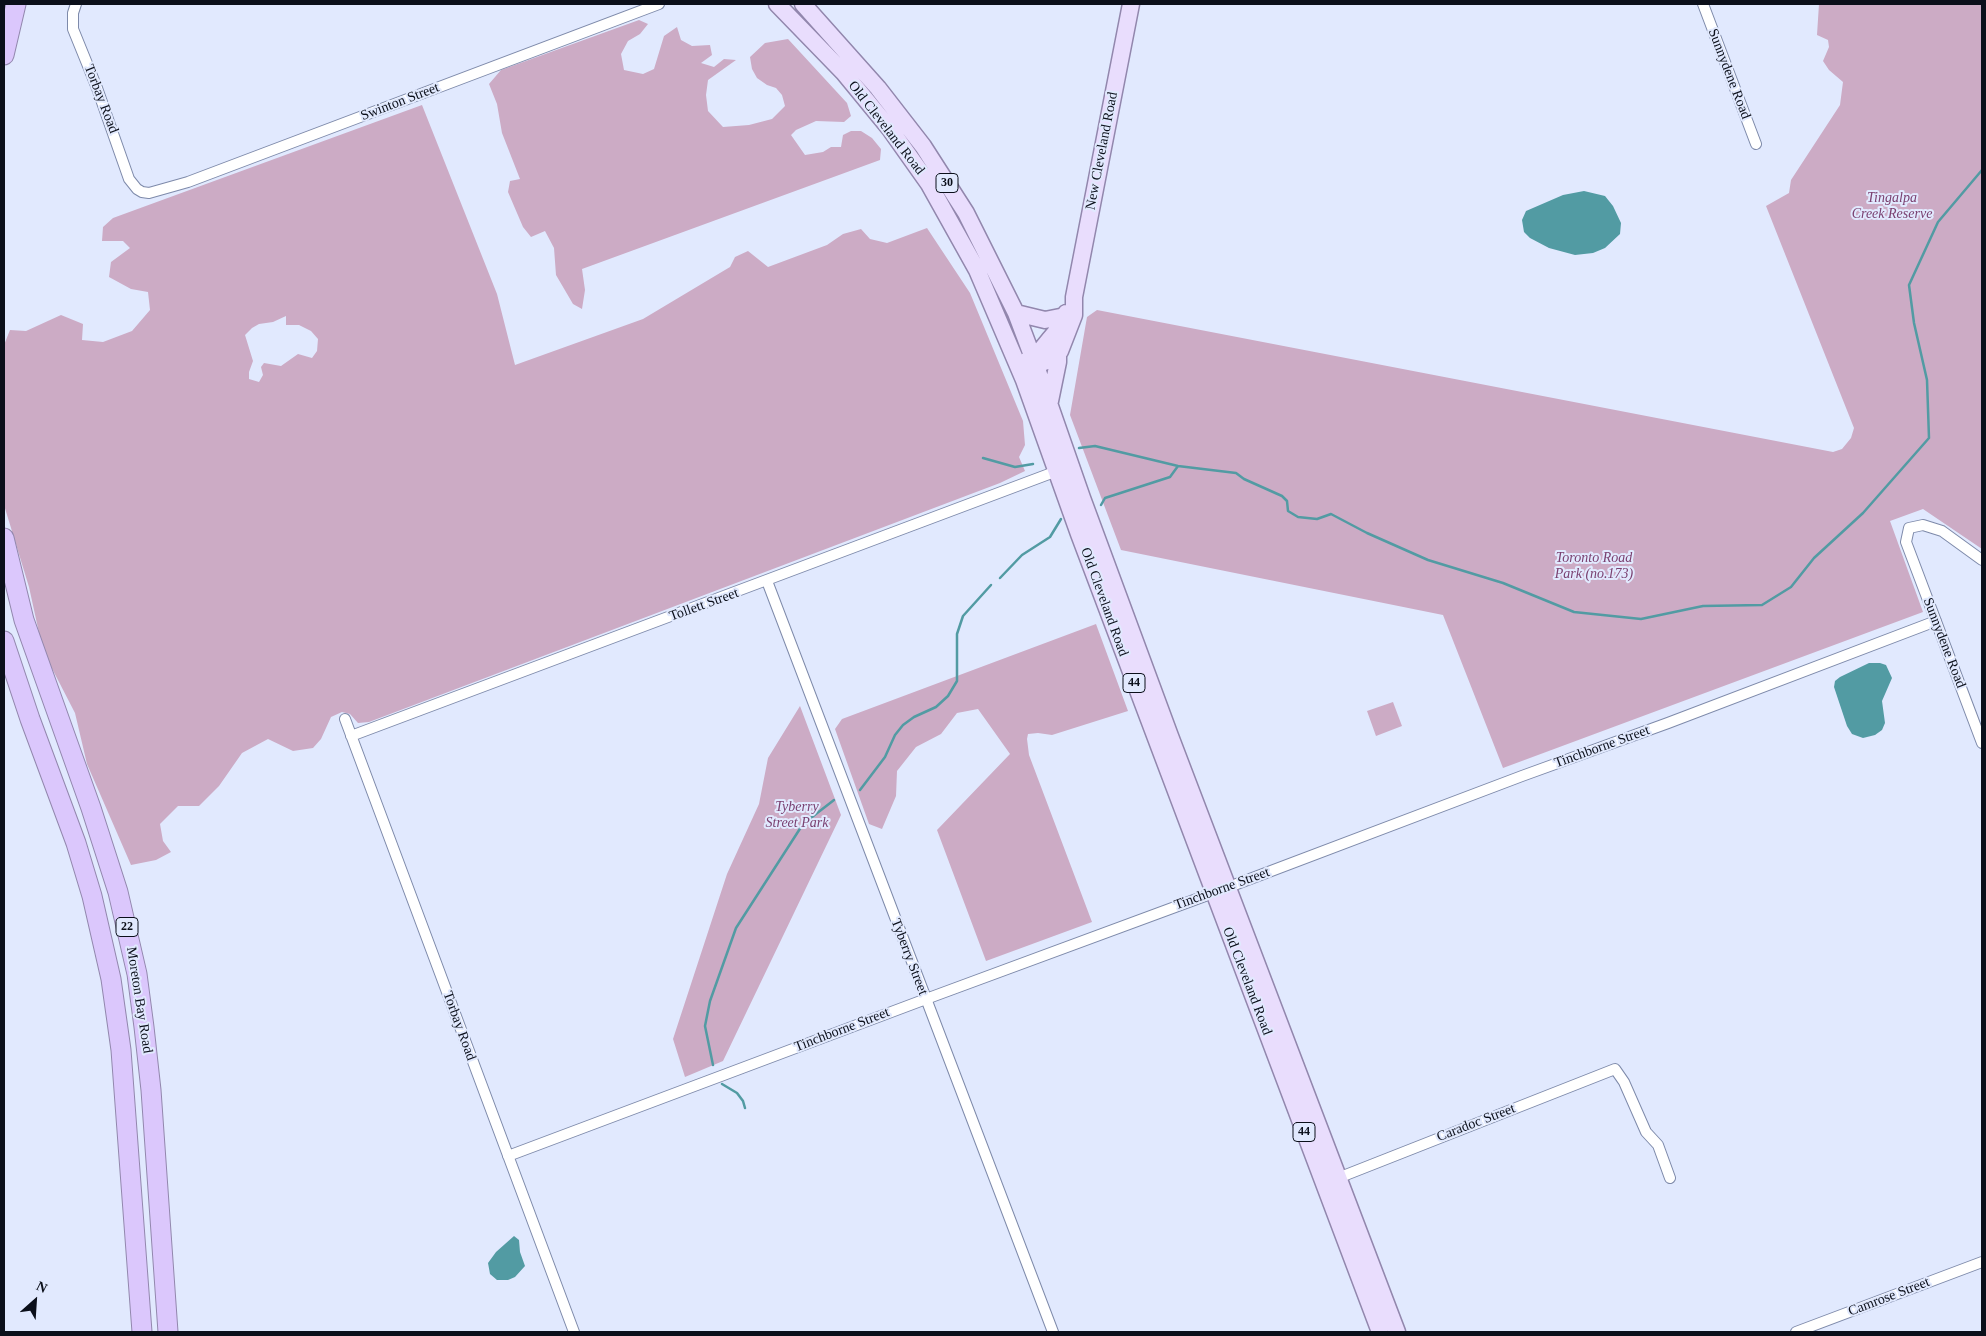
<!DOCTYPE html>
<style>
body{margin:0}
#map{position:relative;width:1986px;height:1336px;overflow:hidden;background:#e1e9fe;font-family:"Times New Roman",serif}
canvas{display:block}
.frame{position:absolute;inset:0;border:5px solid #0b0f1a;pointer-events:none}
.north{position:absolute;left:10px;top:1276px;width:50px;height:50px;-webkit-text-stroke:4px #e1e9fe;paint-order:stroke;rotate:26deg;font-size:14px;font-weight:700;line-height:20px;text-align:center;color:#0b0f1a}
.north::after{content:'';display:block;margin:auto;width:18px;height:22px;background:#0b0f1a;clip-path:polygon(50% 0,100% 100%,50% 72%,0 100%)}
</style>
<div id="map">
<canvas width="1986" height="1336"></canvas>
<div class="frame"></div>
<div class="north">N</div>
</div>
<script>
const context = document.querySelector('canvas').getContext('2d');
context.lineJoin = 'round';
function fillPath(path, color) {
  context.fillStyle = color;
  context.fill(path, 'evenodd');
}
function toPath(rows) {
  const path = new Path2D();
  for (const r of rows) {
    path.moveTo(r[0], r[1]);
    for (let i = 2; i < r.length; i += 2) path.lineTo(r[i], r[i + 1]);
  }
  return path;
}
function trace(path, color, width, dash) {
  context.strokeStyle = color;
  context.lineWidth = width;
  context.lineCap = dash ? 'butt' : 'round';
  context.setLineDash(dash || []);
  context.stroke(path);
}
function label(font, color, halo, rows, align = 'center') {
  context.font = font + ' "Times New Roman",serif';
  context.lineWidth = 4;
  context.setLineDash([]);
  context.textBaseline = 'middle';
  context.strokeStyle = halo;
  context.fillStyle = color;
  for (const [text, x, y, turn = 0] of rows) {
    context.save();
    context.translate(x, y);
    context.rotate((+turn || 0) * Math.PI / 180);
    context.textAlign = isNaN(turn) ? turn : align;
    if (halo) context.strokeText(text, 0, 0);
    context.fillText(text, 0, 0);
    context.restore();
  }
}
const green = toPath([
 [1819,4,1982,4,1982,549,1923,509,1890,521,1923,612,1503,768,1443,615,1121,550,1070,415,1087,317,1097,310,1833,452,1842,449,1851,438,1854,428,1766,206,1789,193,1791,180,1840,105,1843,82,1829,70,1823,61,1829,47,1828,40,1817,35],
 [639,20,648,24,640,34,628,41,621,54,624,70,643,74,654,69,664,36,677,27,681,40,692,46,710,45,712,55,701,63,714,67,724,59,736,60,708,80,706,95,708,111,723,127,749,125,772,119,785,106,782,95,776,88,767,85,757,78,752,69,750,57,765,43,788,39,847,103,851,116,844,122,816,121,796,130,791,135,805,155,823,152,831,147,841,147,843,135,851,131,861,131,872,138,881,149,880,160,582,269,585,290,582,309,573,304,556,275,554,248,545,231,531,237,523,227,508,192,510,181,520,179,502,133,497,104,489,84,501,70],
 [422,105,497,294,515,365,643,319,730,267,735,257,748,251,768,267,827,245,843,234,861,229,870,239,887,243,927,228,970,293,1023,421,1025,445,1019,457,1025,471,1000,483,369,722,358,723,350,714,342,712,331,717,321,739,313,748,293,751,268,739,242,753,219,786,199,806,178,806,160,824,163,841,171,852,156,860,131,865,87,764,75,713,43,651,29,587,4,505,4,345,10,330,26,331,61,315,83,324,82,340,103,342,132,331,150,310,148,292,131,289,109,277,111,262,130,248,123,241,102,241,103,227,113,218],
 [286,316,286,325,299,325,311,331,318,339,317,351,312,358,298,354,281,366,264,363,261,367,263,375,259,382,249,379,249,372,253,361,245,335,252,328,259,324,273,322],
 [1096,624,1128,711,1052,735,1038,733,1028,734,1027,739,1029,755,1092,922,986,961,937,830,1010,754,978,709,957,713,941,734,916,747,897,771,896,796,882,829,869,824,835,729,842,719],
 [1393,702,1402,726,1376,736,1367,711],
 [800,706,841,815,723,1061,685,1077,673,1039,727,874,759,804,768,758]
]);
const water = toPath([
 [1584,191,1605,196,1613,206,1621,223,1620,234,1605,248,1593,253,1575,255,1549,248,1530,238,1524,232,1522,220,1526,211,1563,195],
 [1869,663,1880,663,1886,665,1892,678,1882,701,1885,723,1882,730,1875,735,1863,738,1852,734,1847,726,1834,687,1835,681,1840,677],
 [514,1236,519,1240,520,1252,525,1266,515,1277,508,1280,497,1280,490,1274,488,1263,496,1252]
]);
const stream = toPath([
 [1079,448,1095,446,1178,466,1236,473,1244,479,1282,496,1287,501,1288,511,1298,517,1317,519,1331,514,1367,533,1428,560,1503,583,1574,612,1641,619,1703,606,1762,605,1791,587,1814,558,1863,513,1929,438,1927,380,1914,323,1909,285,1938,222,1982,170],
 [983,458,1015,467,1033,464],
 [1101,505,1105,498,1170,477,1178,466],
 [1000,578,1022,555,1050,537,1061,519],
 [860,790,885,757,895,735,903,725,914,717,936,707,948,696,957,681,957,634,963,616,991,585],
 [713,1065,705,1026,710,1001,736,928,803,824,834,800],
 [722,1084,737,1093,743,1101,745,1108]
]);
const street = toPath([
 [76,4,73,13,73,29,97,88,129,179,137,189,142,192,149,193,188,182,659,4],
 [1703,4,1756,144],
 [1982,560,1942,531,1923,525,1909,528,1906,542,1982,743],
 [767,581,1053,1332],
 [345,719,574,1332],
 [351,736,1057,471],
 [508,1156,926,999,1213,893,1522,776,1668,723,1936,621],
 [1338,1178,1615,1069,1624,1082,1646,1132,1658,1145,1670,1178],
 [1796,1332,1982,1262]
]);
const primary = toPath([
 [777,4,844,73,890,129,929,184,977,270,1024,380,1079,534,1380,1332],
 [803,4,878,88,923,146,966,213,1016,313,1036,366,1082,498,1170,736,1397,1332],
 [1016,313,1045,320,1065,316],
 [1025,362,1040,351,1049,340,1055,333,1066,313],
 [1027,369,1051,359,1060,351,1074,315,1074,297,1131,4],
 [1050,401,1058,362,1058,355]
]);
const highway = toPath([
 [4,55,16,4],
 [4,538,24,620,91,808,118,892,137,974,144,1027,151,1090,168,1332],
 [4,641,30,719,76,843,92,896,111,979,121,1050,142,1332]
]);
const shields = [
 [947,183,22],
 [1134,683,22],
 [127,927,22],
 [1304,1132,22]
];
const shieldNames = [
 ["30",947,183],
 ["44",1134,683],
 ["22",127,927],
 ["44",1304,1132]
];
const streetNames = [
 ["Sunnydene Road",1729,74,69],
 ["Torbay Road",101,99,69],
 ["Swinton Street",400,102,-21],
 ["Old Cleveland Road",886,128,52],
 ["New Cleveland Road",1102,151,-79],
 ["Old Cleveland Road",1104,602,70],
 ["Tollett Street",704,605,-20],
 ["Sunnydene Road",1944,643,69],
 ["Tinchborne Street",1602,747,-20],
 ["Tinchborne Street",1222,889,-20],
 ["Tyberry Street",909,957,69],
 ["Old Cleveland Road",1247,981,69],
 ["Moreton Bay Road",139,1000,81],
 ["Torbay Road",459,1026,70],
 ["Tinchborne Street",842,1030,-21],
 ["Caradoc Street",1476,1123,-21],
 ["Camrose Street",1889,1297,-21]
];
const parkNames = [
 ["Tingalpa",1892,198],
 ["Creek Reserve",1892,214],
 ["Toronto Road",1594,558],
 ["Park (no.173)",1594,574],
 ["Tyberry",797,807],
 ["Street Park",797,823]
];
fillPath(green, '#ccabc5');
fillPath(water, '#529ba3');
trace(stream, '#529ba3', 2.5);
trace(street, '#7e8aaa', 12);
trace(primary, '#9287ad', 19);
trace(highway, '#9287ad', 21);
trace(street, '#fff', 10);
trace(primary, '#e9ddfd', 16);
trace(highway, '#dbc7fc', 19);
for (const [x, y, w] of shields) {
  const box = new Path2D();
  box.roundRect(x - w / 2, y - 9.5, w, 19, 4);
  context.fillStyle = '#e1e9fe';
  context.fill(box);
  trace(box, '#0b0f1a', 1);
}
label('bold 12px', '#0b0f1a', null, shieldNames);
label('14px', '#0b0f1a', '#e1e9fe', streetNames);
label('italic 14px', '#7a4070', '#e1e9fe', parkNames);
</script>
